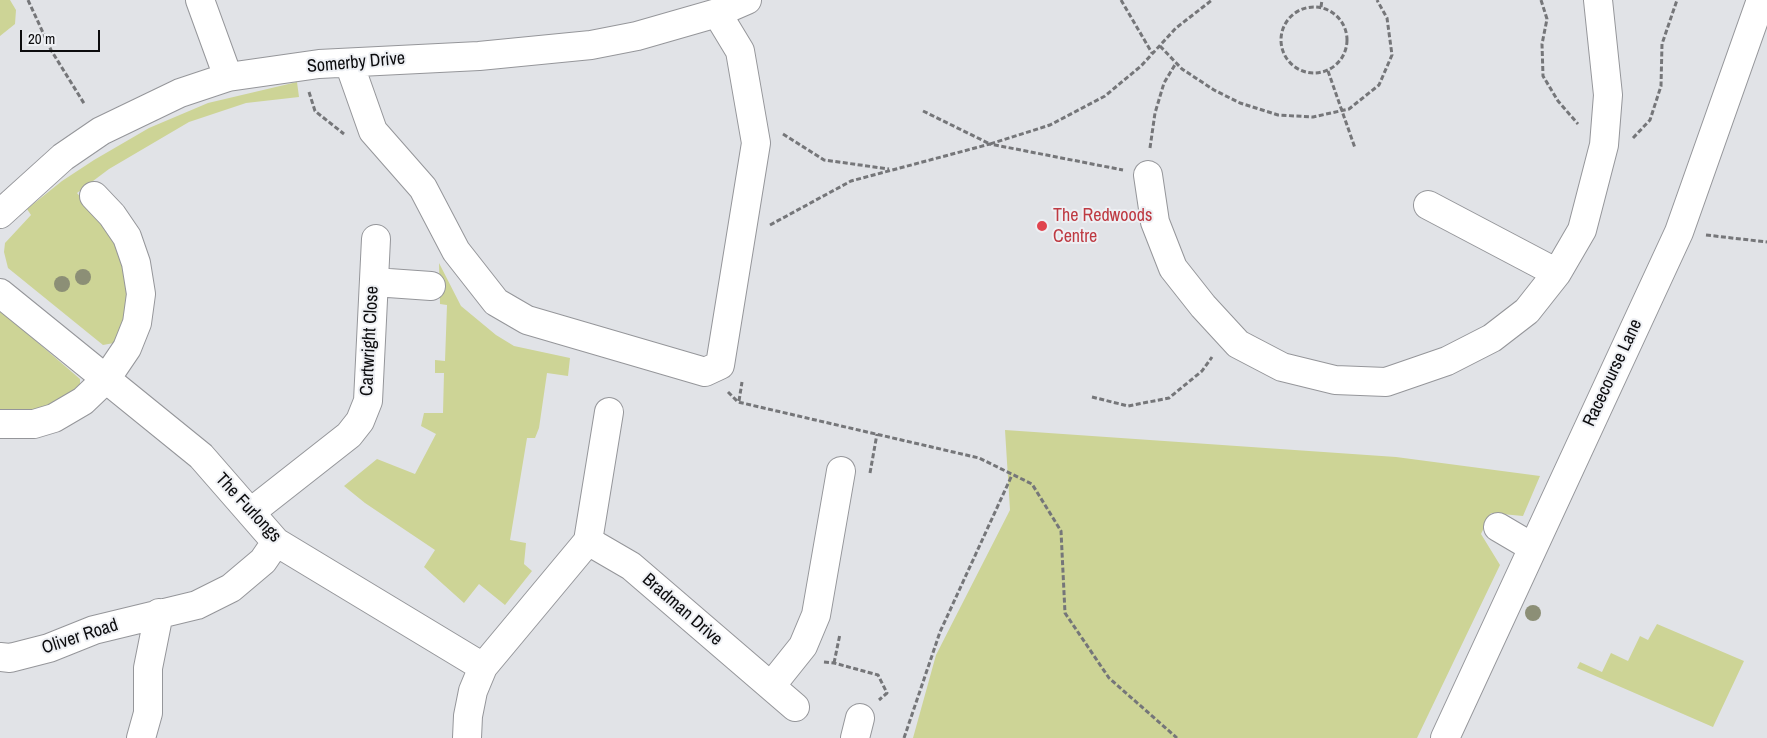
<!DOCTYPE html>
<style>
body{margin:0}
#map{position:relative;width:1767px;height:738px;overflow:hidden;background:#e1e3e7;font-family:"Archivo Narrow",sans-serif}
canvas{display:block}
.scale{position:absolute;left:20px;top:30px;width:80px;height:22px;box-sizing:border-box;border:2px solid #0c0c0e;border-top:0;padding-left:6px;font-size:15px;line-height:18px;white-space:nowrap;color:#0c0c0e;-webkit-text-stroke:4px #eef0f4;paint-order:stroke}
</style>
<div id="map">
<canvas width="1767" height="738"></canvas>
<div class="scale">20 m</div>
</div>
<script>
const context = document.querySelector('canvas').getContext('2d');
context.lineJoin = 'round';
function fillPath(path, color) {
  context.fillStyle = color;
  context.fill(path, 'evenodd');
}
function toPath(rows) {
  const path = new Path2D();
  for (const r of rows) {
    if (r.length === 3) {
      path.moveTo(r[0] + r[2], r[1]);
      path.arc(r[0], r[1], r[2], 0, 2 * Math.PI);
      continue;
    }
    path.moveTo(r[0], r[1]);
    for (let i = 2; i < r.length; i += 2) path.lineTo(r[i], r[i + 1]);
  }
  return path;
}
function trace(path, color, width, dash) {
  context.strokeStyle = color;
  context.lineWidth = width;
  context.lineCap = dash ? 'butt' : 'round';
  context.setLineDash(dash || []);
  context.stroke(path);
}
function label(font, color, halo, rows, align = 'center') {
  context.font = font + ' "Archivo Narrow",sans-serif';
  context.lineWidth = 4;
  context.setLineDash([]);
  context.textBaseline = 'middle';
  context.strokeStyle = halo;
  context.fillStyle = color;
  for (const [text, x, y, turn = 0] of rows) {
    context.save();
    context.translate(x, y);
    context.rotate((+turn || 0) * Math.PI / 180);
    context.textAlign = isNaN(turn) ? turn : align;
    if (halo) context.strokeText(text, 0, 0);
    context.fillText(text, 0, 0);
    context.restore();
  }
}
const green = toPath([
 [0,0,10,0,16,10,15,24,0,36],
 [297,82,299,97,246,103,189,122,109,169,77,193,115,236,128,287,125,326,114,343,103,345,8,268,4,252,5,243,31,215,27,209,62,181,94,160,149,128,208,103],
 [439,263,461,306,496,335,514,346,570,358,568,376,547,373,539,428,535,438,527,438,510,540,526,543,524,564,532,571,505,605,479,584,464,603,424,567,435,550,365,503,344,486,377,459,415,474,436,434,421,426,424,413,443,413,444,373,435,373,435,360,445,361,447,305,440,304],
 [0,310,80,379,80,389,48,406,30,411,0,412],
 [1005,430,1396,457,1540,476,1523,516,1491,513,1481,534,1500,565,1417,738,913,738,936,655,1010,510],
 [1657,624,1744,661,1713,727,1577,668,1580,662,1602,672,1611,653,1628,661,1640,636,1648,640]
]);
const path = toPath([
 [28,0,51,50,85,105],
 [1121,0,1152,53],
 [1541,0,1547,19,1542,44,1543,76,1558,101,1578,124],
 [1314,40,33],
 [1321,7,1322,0],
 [1160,46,1182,69,1214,90,1240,103,1278,115,1313,117,1349,109,1379,85,1392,55,1387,18,1377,0],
 [1328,71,1355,148],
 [309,92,315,111,344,134],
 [923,111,990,144,1050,125,1105,96,1141,66,1176,28,1212,0],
 [783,134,824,160,889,169],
 [1633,138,1650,120,1661,86,1662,44,1677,0],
 [1150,148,1155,113,1164,83,1176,63],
 [770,225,851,181,990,144,1123,170],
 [1706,235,1767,242],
 [728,392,738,402,979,458,1032,484,1061,531,1065,613,1109,678,1177,738],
 [1092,397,1128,406,1169,398,1202,371,1212,357],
 [739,401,742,382],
 [870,473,877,434],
 [824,662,834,663,878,675,887,693,879,700],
 [834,663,840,634],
 [904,738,940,632,1012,475]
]);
const minor = toPath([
 [200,0,228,77],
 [349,63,373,131,423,188,456,251,496,302,527,320,705,372,720,365,756,143,740,51,717,13],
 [1148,175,1155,222,1173,268,1203,306,1238,344,1282,367,1335,380,1386,382,1447,361,1492,338,1527,311,1557,273,1582,230,1604,145,1608,95,1598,0],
 [1428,205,1557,273],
 [0,214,63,157,101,131,180,93,228,77,319,64,479,56,591,45,637,36,717,13,747,0],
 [374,282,431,286],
 [0,293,201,456,276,542,483,667,473,691,468,716,467,738],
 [0,424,34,424,54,418,83,401,106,379,127,348,137,323,141,294,136,263,127,237,112,215,94,196],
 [251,512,349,435,360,421,368,401,376,239],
 [1498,527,1532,547],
 [588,541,609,412],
 [0,657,10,658,49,648,94,630,197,605,231,588,263,561,276,542],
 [483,667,588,541,631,566,795,707],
 [771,686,803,646,816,615,841,471],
 [141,738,148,713,148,668,159,613],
 [855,738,860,718],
 [1445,738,1679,232,1761,0]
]);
const trees = [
 [83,277],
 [62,284],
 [1533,613]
];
const markers = [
 [1042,226,6,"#e0444e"]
];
const streetNames = [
 ["Somerby Drive",356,63,-5],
 ["Cartwright Close",370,341,-87],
 ["Racecourse Lane",1613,373,-65],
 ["The Furlongs",248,508,47],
 ["Bradman Drive",682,610,41],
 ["Oliver Road",80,637,-18]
];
const healthNames = [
 ["The Redwoods",1053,216],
 ["Centre",1053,237]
];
fillPath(green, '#cdd496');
trace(minor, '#95969a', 30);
trace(path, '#757679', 3, [5, 2.5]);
trace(minor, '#fff', 28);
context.fillStyle = '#8c8f76';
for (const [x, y] of trees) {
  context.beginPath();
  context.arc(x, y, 8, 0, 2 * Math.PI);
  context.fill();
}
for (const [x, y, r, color] of markers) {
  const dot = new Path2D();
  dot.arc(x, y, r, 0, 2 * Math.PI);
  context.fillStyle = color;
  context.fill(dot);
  trace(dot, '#eef0f4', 2);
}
label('18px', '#0c0c0e', '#eef0f4', streetNames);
label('18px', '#be3a42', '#eef0f4', healthNames, 'left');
</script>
